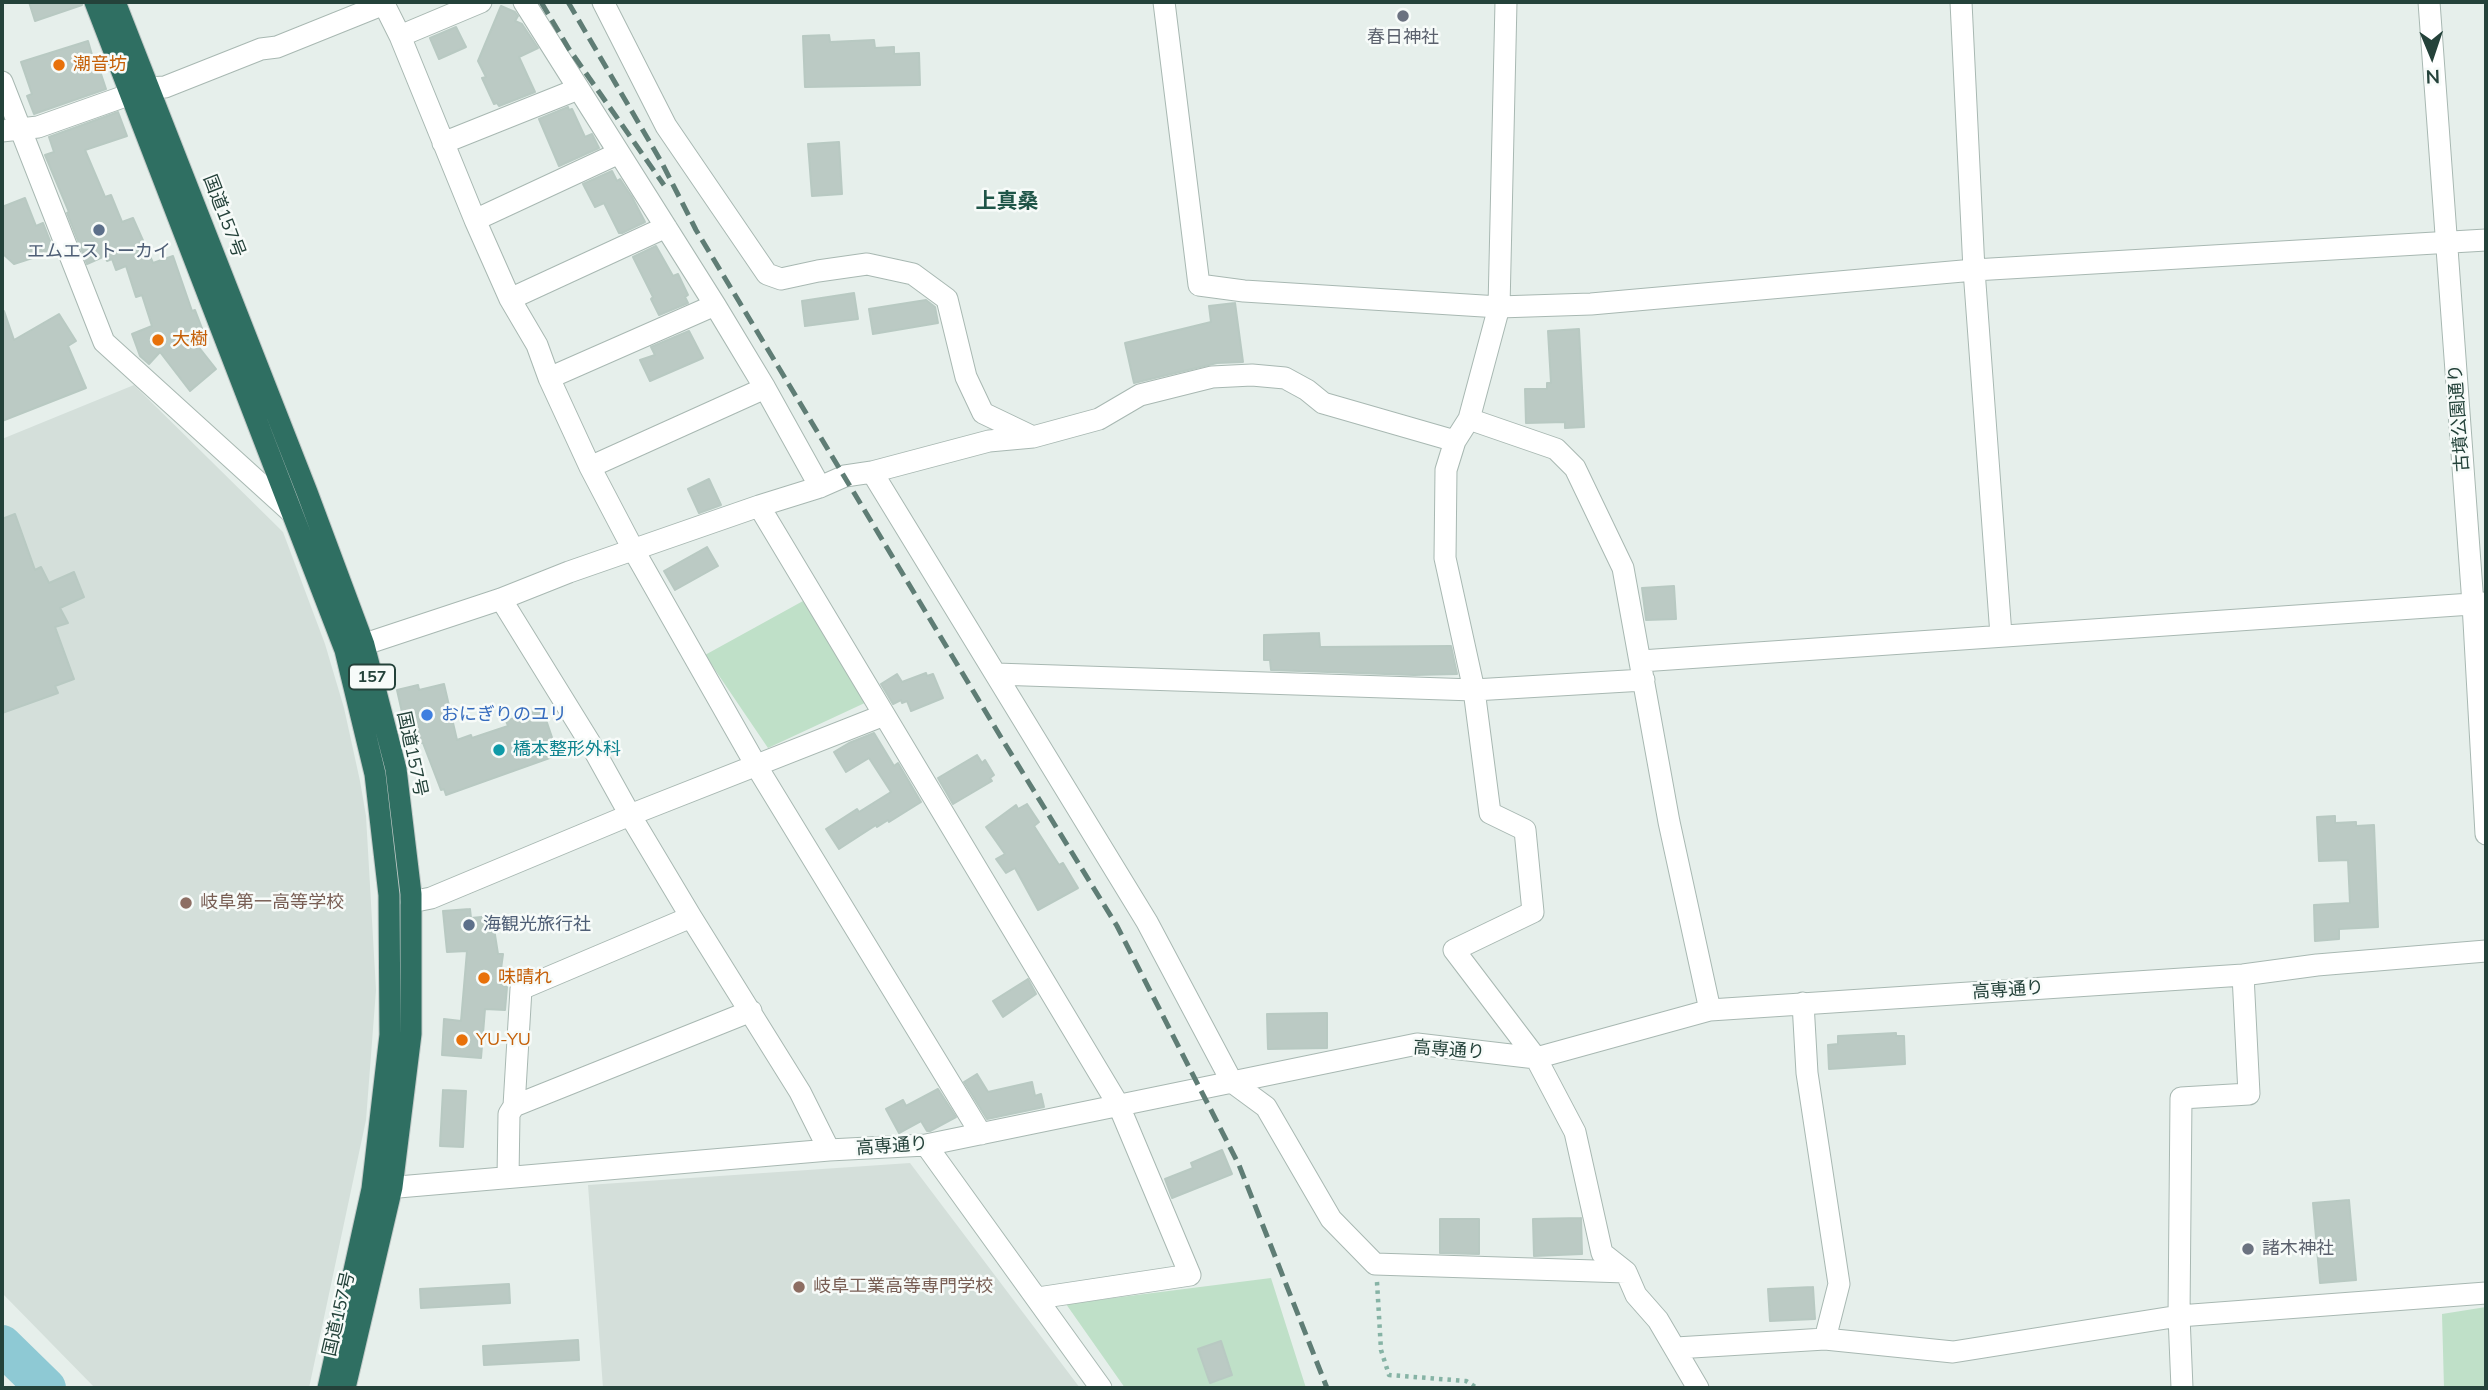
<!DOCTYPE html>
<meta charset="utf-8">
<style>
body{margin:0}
#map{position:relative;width:2488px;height:1390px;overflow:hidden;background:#e6efeb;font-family:Mulish,sans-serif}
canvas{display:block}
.frame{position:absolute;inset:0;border:4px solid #24423a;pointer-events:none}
.north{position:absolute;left:2397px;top:21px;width:70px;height:70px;-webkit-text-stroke:5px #f7fbf9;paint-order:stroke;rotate:178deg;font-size:19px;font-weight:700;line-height:28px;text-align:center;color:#24423a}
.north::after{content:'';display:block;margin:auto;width:24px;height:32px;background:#24423a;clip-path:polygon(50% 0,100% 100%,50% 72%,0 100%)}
</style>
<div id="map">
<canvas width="2488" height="1390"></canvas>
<div class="frame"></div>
<div class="north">N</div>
</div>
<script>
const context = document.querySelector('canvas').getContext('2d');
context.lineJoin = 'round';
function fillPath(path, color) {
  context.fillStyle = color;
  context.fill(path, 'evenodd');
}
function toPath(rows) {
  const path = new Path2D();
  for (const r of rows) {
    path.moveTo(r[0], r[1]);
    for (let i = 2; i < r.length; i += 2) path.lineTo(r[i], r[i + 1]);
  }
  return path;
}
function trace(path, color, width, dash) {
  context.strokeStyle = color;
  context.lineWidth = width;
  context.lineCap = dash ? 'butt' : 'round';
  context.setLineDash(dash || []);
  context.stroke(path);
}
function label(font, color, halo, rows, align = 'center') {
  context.font = font + ' Mulish,"Noto Sans JP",sans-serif';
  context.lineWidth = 5;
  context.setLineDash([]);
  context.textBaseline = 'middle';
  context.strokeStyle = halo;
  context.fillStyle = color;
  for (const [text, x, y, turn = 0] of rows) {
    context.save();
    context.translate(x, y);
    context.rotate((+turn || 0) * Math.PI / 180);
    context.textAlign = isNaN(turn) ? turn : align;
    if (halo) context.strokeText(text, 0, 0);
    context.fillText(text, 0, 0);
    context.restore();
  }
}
const built = toPath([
 [134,385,283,532,325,644,344,708,360,781,366,816,376,990,366,1120,309,1388,95,1388,2,1293,2,439],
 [910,1163,1080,1388,603,1388,588,1185]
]);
const green = toPath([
 [803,601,869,701,768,748,705,655],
 [1271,1278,1306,1388,1125,1388,1066,1304],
 [2486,1307,2486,1388,2444,1388,2442,1314]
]);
const river = toPath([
 [2,1345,46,1388]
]);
const building = toPath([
 [29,2,82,2,82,5,35,21,29,2],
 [501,6,515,12,518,16,515,21,522,24,538,48,519,57,535,92,499,106,497,103,494,104,482,78,486,77,478,61,501,6],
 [456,27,466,47,439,59,430,38,456,27],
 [829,35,830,42,874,40,875,48,894,47,894,54,919,53,920,85,805,87,803,36,829,35],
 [88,41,97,72,100,71,106,89,34,114,27,96,32,94,21,62,88,41],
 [568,107,569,110,572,109,585,137,592,134,599,148,559,166,539,119,568,107],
 [118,112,127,136,85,150,105,197,111,195,122,222,133,218,153,263,173,256,192,311,195,310,203,331,190,336,216,369,190,391,160,352,149,364,140,356,132,334,152,326,142,295,136,297,126,266,116,270,112,259,107,261,105,256,87,264,67,213,69,212,45,155,54,152,49,137,118,112],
 [839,142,842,194,812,196,808,144,839,142],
 [612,171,617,181,620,179,632,197,645,222,622,233,619,233,604,203,595,207,583,184,612,171],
 [25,198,36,226,43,223,54,251,14,264,2,253,2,207,25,198],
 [656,246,673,276,678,274,688,295,685,297,688,303,659,315,651,299,653,297,633,257,656,246],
 [854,293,858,319,805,326,802,301,854,293],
 [926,300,935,307,938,323,873,334,869,309,926,300],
 [1235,303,1243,362,1217,363,1134,383,1125,343,1211,322,1209,306,1235,303],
 [2,311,4,311,14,340,59,314,76,341,68,346,86,388,2,421,2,311],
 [1579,329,1584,427,1565,428,1565,422,1526,423,1525,389,1547,389,1547,383,1551,383,1548,331,1579,329],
 [689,331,703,358,650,381,640,360,655,355,651,347,689,331],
 [709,479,721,505,699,513,688,489,709,479],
 [15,514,35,570,41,567,49,583,74,572,84,597,60,608,68,623,55,627,74,679,55,686,58,693,2,713,2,519,15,514],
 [707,547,718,566,675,590,664,571,707,547],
 [1674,586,1676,619,1646,620,1642,588,1674,586],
 [1319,633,1320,647,1451,646,1457,674,1414,675,1271,670,1270,660,1264,660,1264,635,1319,633],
 [926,673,927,676,933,674,943,698,911,711,907,701,902,703,901,700,893,704,881,684,897,674,902,682,926,673],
 [444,684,457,740,471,735,472,738,508,726,506,721,542,708,558,755,446,795,444,789,441,790,423,743,413,742,410,729,406,730,397,690,418,685,419,690,444,684],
 [874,733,894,766,898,763,921,802,889,822,888,820,877,827,876,825,839,849,826,829,857,809,859,812,891,792,869,758,846,772,834,752,849,743,874,733],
 [977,755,982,763,985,760,994,775,990,778,992,781,953,804,938,778,977,755],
 [1027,804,1039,822,1034,826,1059,865,1063,863,1078,888,1038,910,1015,868,1006,873,996,859,1005,854,986,827,1016,805,1018,809,1027,804],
 [2335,816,2335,823,2356,822,2356,826,2374,825,2378,927,2339,929,2339,939,2315,941,2314,905,2350,903,2348,860,2319,861,2317,817,2335,816],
 [470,909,471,918,492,916,498,954,503,954,501,969,505,969,503,986,507,987,505,1010,485,1009,481,1058,442,1055,444,1019,461,1021,467,951,447,952,443,911,470,909],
 [1028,979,1036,994,1003,1017,993,1001,1028,979],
 [1327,1013,1327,1048,1268,1049,1267,1014,1327,1013],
 [1896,1033,1896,1036,1904,1036,1905,1064,1829,1069,1828,1045,1838,1044,1838,1036,1896,1033],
 [977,1074,988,1092,1032,1082,1035,1096,1041,1094,1044,1107,987,1119,964,1082,977,1074],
 [938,1089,956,1117,930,1131,927,1131,921,1121,899,1133,886,1109,903,1100,906,1106,938,1089],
 [443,1090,466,1091,463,1147,440,1146,443,1090],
 [1222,1150,1232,1174,1172,1198,1165,1179,1193,1168,1191,1163,1222,1150],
 [2349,1200,2356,1280,2320,1283,2313,1203,2349,1200],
 [1581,1218,1582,1254,1534,1256,1533,1219,1581,1218],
 [1440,1219,1479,1219,1479,1254,1440,1253,1440,1219],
 [509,1284,510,1303,421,1308,420,1289,509,1284],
 [1813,1287,1815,1319,1770,1321,1768,1289,1813,1287],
 [578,1340,579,1360,484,1365,483,1346,578,1340],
 [1221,1341,1232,1375,1210,1383,1198,1349,1221,1341]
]);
const path = toPath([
 [1377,1282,1381,1350,1389,1375,1466,1381,1477,1388]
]);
const minor = toPath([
 [383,2,400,36,475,220,510,299,537,345,549,378,590,467,633,549,757,767,981,1134],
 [524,2,715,305,765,388,820,487],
 [603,2,666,126,767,274,781,279,818,271,867,264,913,274,947,299,966,377,983,413,1031,436],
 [1164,2,1199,285,1244,291,1499,307,1591,304,1974,270,2486,240],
 [1506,2,1499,307,1469,419,1455,441,1446,470,1445,558,1474,690,1490,813,1525,830,1533,912,1454,950,1536,1058,1575,1132,1602,1253,1626,1272,1636,1295,1658,1320,1698,1388],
 [1961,2,1974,270,2001,635],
 [2429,2,2473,604,2486,834],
 [400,36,481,2],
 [2,82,104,342,290,511],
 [2,131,38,127,148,88,165,87,261,49,277,47,384,4],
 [443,143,578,89],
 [475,220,619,153],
 [510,299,666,227],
 [549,378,715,305],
 [1469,419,1556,449,1575,468,1623,568,1669,822,1710,1010],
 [590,467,765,388],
 [872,472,1147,922,1232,1082,1266,1107,1331,1219,1375,1264,1626,1272],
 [759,506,1119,1106,1190,1275,1038,1298],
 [501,599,590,743,630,815,691,917,800,1092,829,1150],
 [347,650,501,599,569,572,759,506,820,487,845,476,872,472,989,441,1033,437,1099,419,1140,395,1212,377,1252,375,1285,378,1307,390,1323,403,1455,441],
 [1641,661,2486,603],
 [996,674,1474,690,1644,680],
 [411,902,431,898,630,815,884,715],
 [1803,1003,1807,1073,1839,1284,1825,1339],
 [514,1106,521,989,691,917],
 [926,1145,1101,1388],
 [508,1177,509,1114,514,1106,751,1011],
 [375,1189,829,1150,926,1145,1417,1044,1536,1058,1710,1010,2243,975,2317,965,2486,951],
 [1676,1348,1825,1339,1953,1352,2179,1316,2486,1293],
 [2182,1388,2179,1316,2181,1098,2249,1094,2243,975]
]);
const highway = toPath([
 [95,2,345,650,375,774,389,895,390,1035,372,1189,328,1388],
 [115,2,307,492,364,645,396,769,411,894,411,1034,392,1187,345,1388]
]);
const rail = toPath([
 [541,2,569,49,664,185],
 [568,2,662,163,696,230,1002,739,1117,926,1239,1165,1327,1388]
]);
const markers = [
 [1403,16,7,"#6b7280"],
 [59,65,7,"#e8710a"],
 [99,230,7,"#5c6f8a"],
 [158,340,7,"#e8710a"],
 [427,715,7,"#3f7fe0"],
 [499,750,7,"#0f9aa8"],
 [186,903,7,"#8d6e63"],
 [469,925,7,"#5c6f8a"],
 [484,978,7,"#e8710a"],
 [462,1040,7,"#e8710a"],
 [2248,1249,7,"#6b7280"],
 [799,1287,7,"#8d6e63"]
];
const shields = [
 [372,677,46]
];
const shieldNames = [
 ["157",372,677]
];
const worshipNames = [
 ["春日神社",1403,38],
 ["諸木神社",2262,1249,"left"]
];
const foodNames = [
 ["潮音坊",73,65],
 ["大樹",172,340],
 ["味晴れ",498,978],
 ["YU-YU",476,1040]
];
const streetNames = [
 ["国道157号",224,216,69],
 ["古墳公園通り",2459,418,-94],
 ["国道157号",412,754,78],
 ["高専通り",2008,990,-4],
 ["高専通り",1449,1050,4],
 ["高専通り",892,1146,-4],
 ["国道157号",339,1314,-77]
];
const serviceNames = [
 ["エムエストーカイ",99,252],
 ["海観光旅行社",483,925,"left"]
];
const shopNames = [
 ["おにぎりのユリ",441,715]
];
const cultureNames = [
 ["橋本整形外科",513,750]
];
const educationNames = [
 ["岐阜第一高等学校",200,903],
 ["岐阜工業高等専門学校",813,1287]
];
const quarterNames = [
 ["上真桑",1007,202]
];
fillPath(built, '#d4dfda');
fillPath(green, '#bfe0c8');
trace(river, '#8ec9d4', 40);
fillPath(building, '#bbcac4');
trace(building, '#b8c9c2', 2);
trace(minor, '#a8b8b2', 23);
trace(highway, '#c2cac8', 23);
trace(path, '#86b3a5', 4.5, [3.5, 5]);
trace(minor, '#fff', 21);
trace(highway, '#2f6f62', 21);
trace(rail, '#5f7d75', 5, [14, 7]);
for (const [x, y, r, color] of markers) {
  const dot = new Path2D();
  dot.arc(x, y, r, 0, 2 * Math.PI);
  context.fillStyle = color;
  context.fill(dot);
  trace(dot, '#f7fbf9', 2.5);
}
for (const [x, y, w] of shields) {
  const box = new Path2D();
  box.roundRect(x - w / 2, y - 12.5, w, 25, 5);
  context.fillStyle = '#f7fbf9';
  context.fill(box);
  trace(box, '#24423a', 2);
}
label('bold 16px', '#24423a', null, shieldNames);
label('18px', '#5b616d', '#f7fbf9', worshipNames);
label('18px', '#c56008', '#f7fbf9', foodNames, 'left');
label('18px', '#24423a', '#f7fbf9', streetNames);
label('18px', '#4e5e75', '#f7fbf9', serviceNames);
label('18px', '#366cbe', '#f7fbf9', shopNames, 'left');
label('18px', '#0d838f', '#f7fbf9', cultureNames, 'left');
label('18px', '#785e54', '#f7fbf9', educationNames, 'left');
label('bold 21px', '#1f5548', '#f7fbf9', quarterNames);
</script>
